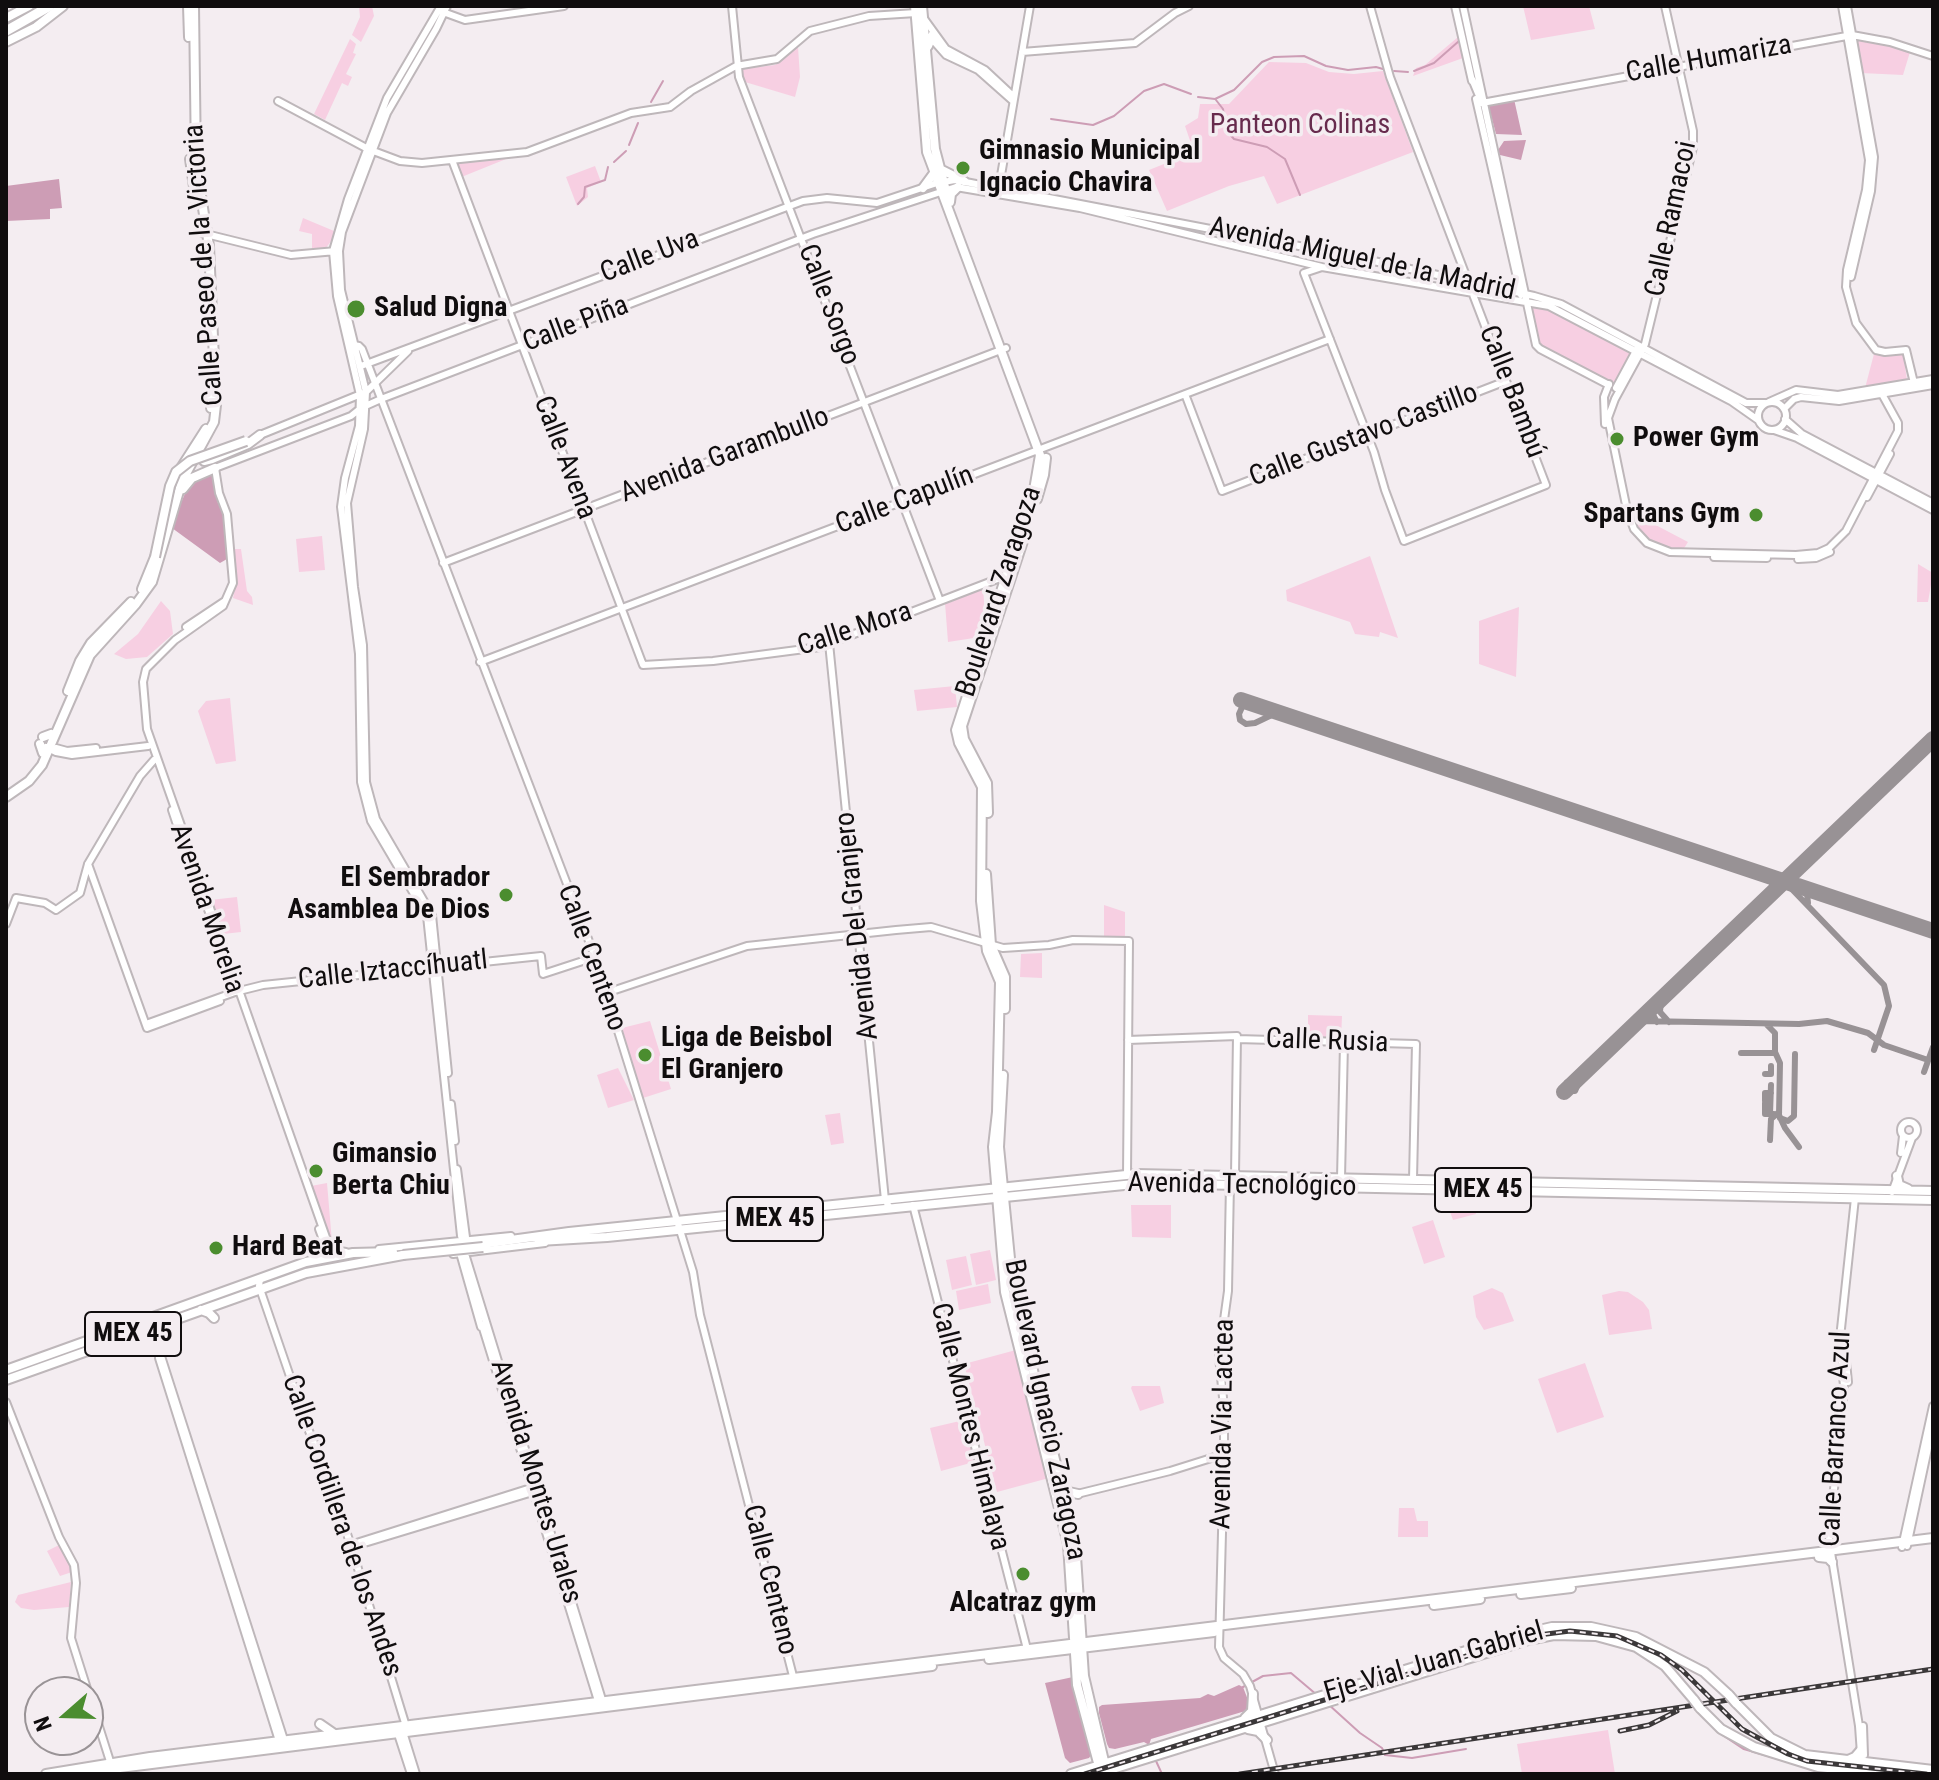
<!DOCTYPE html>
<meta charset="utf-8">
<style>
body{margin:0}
#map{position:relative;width:1939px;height:1780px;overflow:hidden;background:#f4edf1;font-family:"Roboto Condensed",sans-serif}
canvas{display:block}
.frame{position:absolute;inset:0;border:8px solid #100d0e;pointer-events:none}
.north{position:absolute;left:24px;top:1676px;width:80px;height:80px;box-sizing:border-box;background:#f4edf1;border:2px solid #999396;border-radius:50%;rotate:250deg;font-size:22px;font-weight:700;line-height:32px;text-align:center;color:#100d0e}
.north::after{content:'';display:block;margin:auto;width:28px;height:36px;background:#4b8d2f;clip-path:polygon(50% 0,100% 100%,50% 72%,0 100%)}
</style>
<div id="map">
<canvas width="1939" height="1780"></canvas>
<div class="frame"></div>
<div class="north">N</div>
</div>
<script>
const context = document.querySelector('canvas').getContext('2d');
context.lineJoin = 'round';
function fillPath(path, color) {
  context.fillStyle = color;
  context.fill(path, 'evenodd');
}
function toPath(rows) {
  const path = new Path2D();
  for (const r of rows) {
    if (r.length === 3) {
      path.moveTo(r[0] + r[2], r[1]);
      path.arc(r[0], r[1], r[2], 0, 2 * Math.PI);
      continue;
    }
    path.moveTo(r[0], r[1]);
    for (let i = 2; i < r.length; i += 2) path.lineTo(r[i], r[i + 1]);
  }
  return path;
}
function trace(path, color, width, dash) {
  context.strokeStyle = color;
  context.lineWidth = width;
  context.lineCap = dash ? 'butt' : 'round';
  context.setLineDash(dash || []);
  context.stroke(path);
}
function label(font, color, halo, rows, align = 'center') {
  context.font = font + ' "Roboto Condensed",sans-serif';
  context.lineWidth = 7;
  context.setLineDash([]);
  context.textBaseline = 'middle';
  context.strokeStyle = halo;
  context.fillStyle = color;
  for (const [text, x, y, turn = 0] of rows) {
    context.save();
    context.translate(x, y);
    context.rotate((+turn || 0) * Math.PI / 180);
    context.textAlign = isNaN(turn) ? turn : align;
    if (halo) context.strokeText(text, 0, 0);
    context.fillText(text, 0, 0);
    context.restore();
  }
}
const green = toPath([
 [359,6,372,6,374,16,361,42,352,35,360,17],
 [1523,6,1589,6,1595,29,1531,40],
 [1458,37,1463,58,1413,76,1416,68,1425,65],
 [350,39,356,44,353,53,356,54,346,74,352,77,348,86,342,83,325,120,314,114],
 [1868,40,1910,52,1903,75,1861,73,1855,41],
 [798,47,800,77,795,97,745,82,741,69,775,65],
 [1269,62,1306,63,1329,72,1354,74,1383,71,1413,152,1277,204,1264,176,1229,186,1167,211,1149,170,1194,152,1185,126,1198,118,1200,104,1229,104],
 [516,155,459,178,454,161],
 [595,166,601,182,587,188,588,197,577,206,566,177],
 [303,218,334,231,332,240,325,249,312,250,312,234,299,231],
 [1530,304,1551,309,1632,353,1615,385,1540,345],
 [1903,353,1907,380,1865,388,1874,354,1887,356],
 [1629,511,1688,542,1683,550,1666,549,1654,545,1638,532],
 [322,536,325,570,299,572,296,539],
 [234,549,241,549,247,591,252,597,253,605,233,598,237,579],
 [1370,556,1398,638,1380,632,1379,637,1355,634,1350,622,1287,601,1286,590],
 [1918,564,1933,573,1928,602,1917,602],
 [983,587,985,615,982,629,974,638,948,642,945,603],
 [161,601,170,611,173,634,147,657,126,659,114,654,138,634],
 [1519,607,1516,677,1479,664,1479,621],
 [955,686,957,707,917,711,914,690],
 [230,698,236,761,216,764,198,711,206,701],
 [237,897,241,932,223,934,210,900],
 [1104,905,1125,912,1125,938,1104,937],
 [1042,953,1042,978,1020,977,1021,954],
 [1308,1015,1342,1016,1341,1040,1308,1039],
 [650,1021,671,1089,643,1098,622,1028],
 [618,1068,634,1100,608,1108,597,1075],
 [840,1113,844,1143,831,1145,825,1115],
 [327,1183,332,1242,331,1242,311,1186],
 [1447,1193,1473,1193,1479,1206,1474,1208,1476,1214,1453,1220,1444,1195],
 [1131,1205,1171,1205,1171,1238,1132,1237],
 [1433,1220,1445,1257,1424,1264,1412,1227],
 [990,1250,996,1280,976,1285,970,1254],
 [966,1256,972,1285,952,1290,946,1260],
 [988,1284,991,1303,959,1310,956,1291],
 [1492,1288,1503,1293,1514,1321,1484,1330,1476,1317,1473,1296],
 [1619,1291,1628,1292,1643,1302,1649,1310,1652,1329,1609,1335,1602,1295],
 [1016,1350,1049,1478,997,1492,964,1364],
 [1585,1363,1604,1417,1557,1433,1538,1379],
 [1132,1386,1160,1386,1164,1403,1140,1411,1131,1388],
 [964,1420,974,1462,941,1471,930,1428],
 [1399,1508,1414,1508,1417,1521,1428,1521,1428,1537,1398,1537],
 [59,1545,69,1560,72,1572,60,1576,47,1551],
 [71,1582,69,1607,34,1610,21,1608,15,1602,18,1595],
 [1608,1730,1615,1774,1522,1774,1517,1744]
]);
const water = toPath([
 [1514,99,1522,135,1496,134,1488,104],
 [1526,140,1521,160,1500,155,1498,150,1504,141],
 [59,179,62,208,50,209,50,219,6,221,6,186],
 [211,472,218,503,226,517,227,559,220,563,172,528,175,511,178,510,189,484],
 [1073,1677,1091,1755,1089,1758,1070,1763,1065,1758,1045,1683],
 [1239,1685,1243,1687,1248,1700,1247,1711,1242,1712,1151,1739,1149,1745,1144,1742,1115,1749,1109,1748,1107,1744,1099,1713,1099,1707,1102,1705,1200,1698,1208,1694,1214,1696]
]);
const stream = toPath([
 [1394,71,1408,72],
 [1414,71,1434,63,1459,41],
 [1198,97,1215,99,1234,90,1262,62,1274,57,1304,56,1326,66,1348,70,1376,67,1383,69],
 [1216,100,1223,109,1226,130,1234,139,1267,147,1285,159,1300,195],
 [651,102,663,81],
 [1051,119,1093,125,1114,116,1144,91,1164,84,1191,94],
 [629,145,638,123],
 [614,162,626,151],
 [578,204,584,197,585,187,605,180,608,167],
 [1243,1687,1263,1676,1291,1673,1317,1695],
 [1328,1704,1360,1733,1382,1748,1385,1755,1412,1758,1466,1749],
 [1156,1761,1162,1774]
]);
const canal = toPath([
 [1717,1730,1744,1748,1833,1774]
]);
const taxiway = toPath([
 [1250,703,1243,705,1239,714,1240,720,1246,724,1255,723,1278,712],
 [1793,873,1790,879,1794,884],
 [1771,876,1777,881,1777,888,1789,884,1797,885],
 [1784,881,1884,985,1889,1006,1874,1050],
 [1808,903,1807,893,1818,892],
 [1661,999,1660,1012,1669,1022],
 [1656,1004,1652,1013,1657,1022],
 [1767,1025,1775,1033,1775,1052,1780,1063,1779,1115,1785,1128,1799,1147],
 [1633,1026,1644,1021,1799,1024,1827,1021,1868,1033,1884,1045,1928,1060],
 [1741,1053,1775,1053],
 [1924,1072,1933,1047],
 [1765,1074,1771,1074,1771,1066],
 [1577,1079,1567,1082,1568,1091,1575,1091,1582,1075],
 [1765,1101,1765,1093,1771,1093],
 [1765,1103,1765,1114,1774,1114],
 [1770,1114,1771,1085],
 [1780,1118,1788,1121,1794,1116,1795,1054],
 [1770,1140,1771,1119,1779,1112]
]);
const runway = toPath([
 [1241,700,1933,931],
 [1564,1092,1933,739]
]);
const secondary = toPath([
 [441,6,387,98,348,199,333,251,337,296,360,395,359,426,345,478,341,507,359,654,361,782,371,821,427,916,461,1236],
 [447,6,436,29,387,113,342,232,339,251,341,290,366,392,364,429,347,503,354,587,363,645,366,782,376,819,432,915,448,1073],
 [732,6,739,77,940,601],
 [1370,6,1390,77,1468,281],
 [1455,6,1472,81],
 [1463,6,1536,345,1540,349,1609,385],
 [1665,6,1693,131,1693,147,1645,344,1615,399,1608,418,1627,510,1634,529,1647,543,1670,552,1796,555,1818,553,1829,548,1846,531,1898,431,1898,423,1882,394],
 [1842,6,1869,160,1866,190,1847,270,1846,287,1856,323,1876,350],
 [1847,6,1874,157,1871,191,1851,277],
 [443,12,465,20,564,6],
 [925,20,946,49,985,70,1014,97],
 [931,38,946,55,978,70,1013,101],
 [1022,52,1135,43,1175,13,1189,6],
 [1472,79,1482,103,1852,35,1890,42,1933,56],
 [1476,99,1521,295],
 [278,101,368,149,400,161,422,163,527,152,631,113,670,107,691,91,736,66,777,59,810,31,869,16,916,13],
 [452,160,643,665,713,661,820,647,1008,575],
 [999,187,1030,6],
 [202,233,291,255,336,251],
 [1322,267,1304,273,1374,452,1385,490,1404,541,1546,485,1472,292],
 [349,344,359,346,362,349,595,957,693,1272,700,1315,794,1680],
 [1876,350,1885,352,1906,350,1914,383],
 [361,366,803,201,827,198,877,203,937,183,955,180,1346,255,1534,296,1561,304,1746,403,1765,403],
 [1616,388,1637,349],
 [1185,394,1222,491,1506,381],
 [1772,416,14],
 [1769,402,1796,390,1838,395,1933,379],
 [1784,409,1794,399,1801,397,1839,401,1933,385],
 [1785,419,1802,434,1933,503],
 [1605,424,1604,397,1609,384],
 [1774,430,1797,438,1933,510],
 [260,435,366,392,408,351],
 [1867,497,1890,454],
 [1714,557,1767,558],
 [1798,559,1816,558,1830,552],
 [443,563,1006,348],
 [186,627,225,601],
 [829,643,885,1200,890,1208],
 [480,662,1330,339],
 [46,747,56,752,72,755,148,746],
 [56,748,67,751,96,748],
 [172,810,180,834],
 [88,864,147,1028,220,1001],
 [193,871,212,920],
 [6,924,16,898,45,903,56,910,80,893,88,864,140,776,154,760],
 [606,993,747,946,896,930,931,927,1003,948,1049,945,1073,940,1129,941,1127,1175],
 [146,1024,235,992,263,985,541,956,543,974,595,957],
 [1237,1039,1416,1044,1413,1179],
 [1128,1040,1237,1036,1235,1175],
 [451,1104,455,1141],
 [1909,1130,8],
 [1901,1153,1903,1136],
 [457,1169,467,1245],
 [1341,1178,1344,1043],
 [1230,1183,1228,1291,1219,1356,1224,1408,1224,1457,1219,1647,1224,1658,1243,1674,1250,1686,1275,1774],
 [1892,1192,1912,1138],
 [1855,1198,1840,1338,1844,1387,1829,1540,1859,1726,1861,1754,1857,1774],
 [913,1205,1027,1649],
 [319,1229,326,1248,323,1258],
 [379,1249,511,1236],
 [346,1252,333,1250,328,1243,147,729,143,682,146,669,175,640,223,606,233,583,227,514,219,493,215,468,351,416,361,408,381,399,813,234,956,187,1080,208,1322,267,1549,306,1731,401,1758,420],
 [460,1253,481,1327],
 [453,1254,545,1243],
 [466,1257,603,1703],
 [260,1279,259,1286,307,1426,330,1482,352,1549,405,1723,403,1732,416,1774],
 [482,1325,599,1704],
 [152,1328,285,1743],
 [1844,1342,1848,1382],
 [159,1358,280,1744],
 [6,1402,59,1537,74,1565,76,1583,71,1638,114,1774],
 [1077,1494,1170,1471,1221,1455],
 [1219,1496,1220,1447],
 [350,1545,534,1487],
 [1907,1546,1933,1425],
 [1902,1547,1933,1406],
 [348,1548,536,1491],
 [1863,1726,1864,1755],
 [397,1731,411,1774]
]);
const primary = toPath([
 [188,6,189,37],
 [915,6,927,152,1040,455,1034,490,956,730,959,743,982,787,981,901,987,951,1000,982,997,1112,993,1147,1005,1292,1068,1544,1077,1685,1101,1774],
 [922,6,935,149,946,191],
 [6,18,29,6],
 [6,42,36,27,63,6],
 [928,46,933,34],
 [190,159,196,201],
 [940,169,964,181],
 [923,188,934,173],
 [950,202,951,194,958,187],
 [209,373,211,408],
 [199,455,204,461,212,459,248,444,260,435],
 [181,468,206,429],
 [183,489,192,478,215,468],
 [1037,499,1044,475,1046,458],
 [142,589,155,557],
 [68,691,80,661,91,643,131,602],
 [43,737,51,734],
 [40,744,43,753],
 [6,797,29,781,42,765,90,655,136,604,152,582,182,481,214,422,216,405,209,246,196,164,194,6],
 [988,813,987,783,964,739,962,726,1024,538],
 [986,874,991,945,1005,977,1005,1009],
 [1003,1075,999,1147,1013,1289,1075,1541,1084,1676,1107,1774],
 [1897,1176,1899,1185,1908,1189],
 [539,1241,607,1237,1144,1183,1933,1200],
 [482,1244,569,1232,1136,1174,1933,1191],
 [201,1310,209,1313,214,1318],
 [6,1370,306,1262,353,1253,393,1252],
 [6,1380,306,1273,403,1255],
 [1062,1485,1069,1492,1078,1494],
 [1819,1557,1828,1558,1832,1562],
 [1521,1594,1571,1588],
 [1434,1605,1480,1599],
 [989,1659,1214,1632],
 [1736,1703,1771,1738,1805,1755,1933,1770],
 [1700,1708,1721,1729,1754,1747,1818,1767,1887,1774],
 [1245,1718,1252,1711,1253,1694],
 [320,1724,333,1733],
 [1248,1729,1258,1731,1267,1740],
 [1846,1761,1855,1757,1861,1750],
 [1103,1772,1528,1640,1554,1635,1596,1636,1636,1647,1665,1666,1694,1700],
 [46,1774,150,1757,1933,1538],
 [72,1774,932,1666],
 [1071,1774,1517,1635,1552,1627,1591,1627,1636,1637,1704,1672,1729,1695]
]);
const highway = toPath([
 [6,31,50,6]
]);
const rail = toPath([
 [1620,1731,1649,1725,1677,1711],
 [1085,1774,1531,1636,1570,1631,1617,1636,1661,1655,1682,1670,1742,1729,1788,1754,1807,1761,1926,1774],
 [1240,1774,1933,1669]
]);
const primaryBridge = toPath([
 [155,557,170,486,176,472,190,461,246,441],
 [403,1255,483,1247],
 [1729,1695,1736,1703],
 [1694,1700,1700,1708]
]);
const markers = [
 [963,168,8,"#4b8d2f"],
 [356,309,10,"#4b8d2f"],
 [1617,439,8,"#4b8d2f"],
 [1756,515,8,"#4b8d2f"],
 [506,895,8,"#4b8d2f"],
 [645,1055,8,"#4b8d2f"],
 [316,1171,8,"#4b8d2f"],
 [216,1248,8,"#4b8d2f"],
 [1023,1574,8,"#4b8d2f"]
];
const shields = [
 [1483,1190,96],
 [775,1219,96],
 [133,1334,96]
];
const shieldNames = [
 ["MEX 45",1483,1190],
 ["MEX 45",775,1219],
 ["MEX 45",133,1334]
];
const streetNames = [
 ["Calle Humariza",1709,60,-10],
 ["Calle Ramacoi",1672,219,-78],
 ["Calle Uva",650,257,-21],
 ["Avenida Miguel de la Madrid",1362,260,12],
 ["Calle Paseo de la Victoria",205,265,-94],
 ["Calle Sorgo",828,305,69],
 ["Calle Piña",576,325,-21],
 ["Calle Bambú",1511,392,69],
 ["Calle Gustavo Castillo",1364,436,-21],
 ["Avenida Garambullo",725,456,-21],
 ["Calle Avena",564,458,69],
 ["Calle Capulín",905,501,-21],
 ["Boulevard Zaragoza",1000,592,-72],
 ["Calle Mora",855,630,-18],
 ["Avenida Morelia",206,909,71],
 ["Avenida Del Granjero",858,926,-96],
 ["Calle Centeno",591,958,70],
 ["Calle Iztaccíhuatl",393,971,-6],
 ["Calle Rusia",1327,1042,2],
 ["Avenida Tecnológico",1242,1186,1],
 ["Boulevard Ignacio Zaragoza",1044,1410,78],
 ["Avenida Via Lactea",1224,1424,-89],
 ["Calle Montes Himalaya",969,1427,76],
 ["Calle Barranco Azul",1837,1439,-87],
 ["Avenida Montes Urales",535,1482,73],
 ["Calle Cordillera de los Andes",341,1526,71],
 ["Calle Centeno",769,1580,76],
 ["Eje Vial Juan Gabriel",1434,1663,-16]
];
const parkNames = [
 ["Panteon Colinas",1300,126]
];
const poiNames = [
 ["Gimnasio Municipal",979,152],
 ["Ignacio Chavira",979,184],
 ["Salud Digna",374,309],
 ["Power Gym",1633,439],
 ["Spartans Gym",1740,515,"right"],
 ["El Sembrador",490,879,"right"],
 ["Asamblea De Dios",490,911,"right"],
 ["Liga de Beisbol",661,1039],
 ["El Granjero",661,1071],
 ["Gimansio",332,1155],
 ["Berta Chiu",332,1187],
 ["Hard Beat",232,1248],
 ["Alcatraz gym",1023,1604,"center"]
];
fillPath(green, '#f7cfe2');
fillPath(water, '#cd9db5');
trace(stream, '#cd9db5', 2);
trace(canal, '#cd9db5', 4);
trace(taxiway, '#989295', 6);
trace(runway, '#989295', 16);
trace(secondary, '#beb7ba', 10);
trace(primary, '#beb7ba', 12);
trace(highway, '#beb7ba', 13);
trace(secondary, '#fff', 6);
trace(primary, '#fff', 8);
trace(highway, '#fff', 9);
trace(rail, '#3b3839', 5);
trace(rail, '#f4edf1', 2, [6]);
trace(primaryBridge, '#beb7ba', 12, []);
trace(primaryBridge, '#fff', 8);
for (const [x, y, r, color] of markers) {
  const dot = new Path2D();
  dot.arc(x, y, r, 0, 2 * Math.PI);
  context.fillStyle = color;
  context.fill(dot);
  trace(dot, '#f4edf1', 3);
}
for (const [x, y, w] of shields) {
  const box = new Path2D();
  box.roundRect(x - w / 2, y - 22, w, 44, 6);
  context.fillStyle = '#f4edf1';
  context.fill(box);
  trace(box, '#100d0e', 2);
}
label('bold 26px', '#100d0e', null, shieldNames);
label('28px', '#100d0e', '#f4edf1', streetNames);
label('28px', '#672b4d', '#f4edf1', parkNames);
label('bold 28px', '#100d0e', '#f4edf1', poiNames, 'left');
</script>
